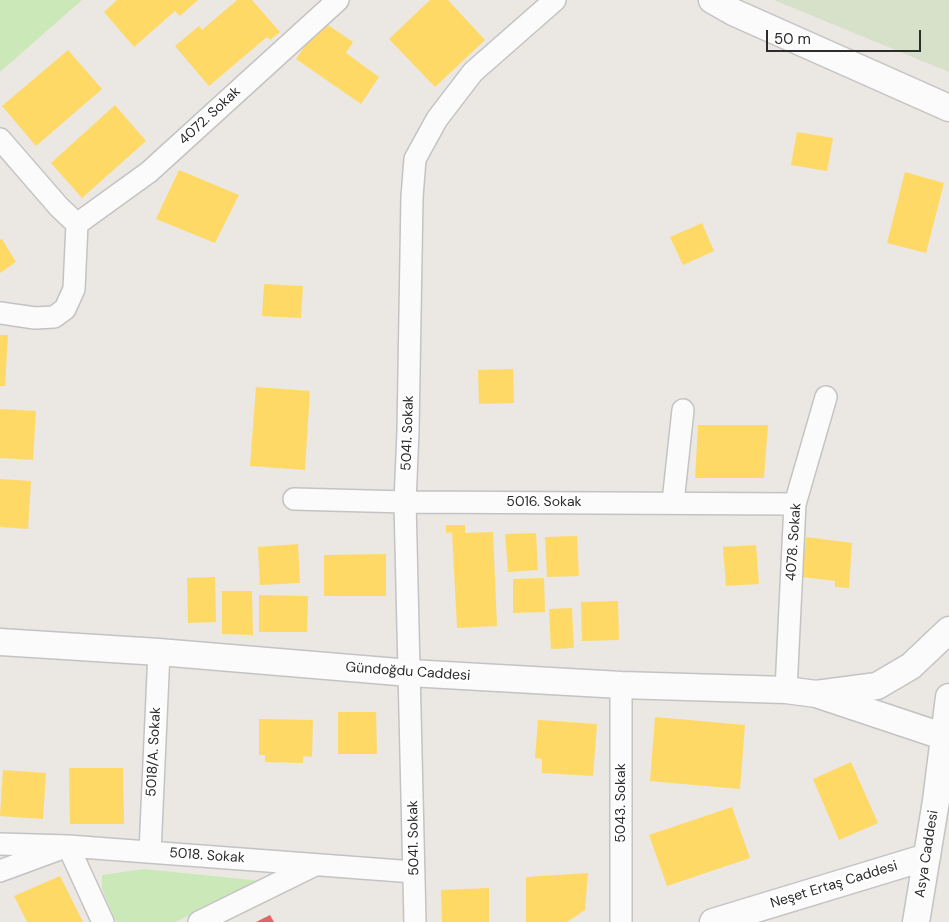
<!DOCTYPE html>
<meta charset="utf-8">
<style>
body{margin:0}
#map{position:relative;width:949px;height:922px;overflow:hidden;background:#ebe7e2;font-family:"DM Sans",sans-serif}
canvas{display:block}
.scale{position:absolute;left:766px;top:30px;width:155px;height:22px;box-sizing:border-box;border:2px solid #2c2c2c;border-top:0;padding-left:6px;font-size:15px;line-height:18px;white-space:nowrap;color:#2c2c2c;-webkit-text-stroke:4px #fff;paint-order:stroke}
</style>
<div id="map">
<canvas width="949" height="922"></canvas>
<div class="scale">50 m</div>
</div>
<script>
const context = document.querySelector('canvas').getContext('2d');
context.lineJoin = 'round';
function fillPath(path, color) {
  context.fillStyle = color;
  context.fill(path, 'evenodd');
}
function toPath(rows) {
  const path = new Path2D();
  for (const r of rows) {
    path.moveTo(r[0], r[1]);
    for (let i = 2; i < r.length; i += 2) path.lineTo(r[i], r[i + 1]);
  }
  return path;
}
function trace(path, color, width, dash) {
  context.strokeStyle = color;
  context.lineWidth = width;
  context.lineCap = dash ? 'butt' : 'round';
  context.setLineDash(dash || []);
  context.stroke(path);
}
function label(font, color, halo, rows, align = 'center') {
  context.font = font + ' "DM Sans",sans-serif';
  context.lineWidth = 5;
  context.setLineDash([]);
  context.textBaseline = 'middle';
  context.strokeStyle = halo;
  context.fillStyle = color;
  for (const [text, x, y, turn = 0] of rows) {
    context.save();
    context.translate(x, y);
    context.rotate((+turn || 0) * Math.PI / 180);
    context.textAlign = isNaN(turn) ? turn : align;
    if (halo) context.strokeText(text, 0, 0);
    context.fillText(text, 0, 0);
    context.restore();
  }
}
const green = toPath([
 [0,0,82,0,0,72],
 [144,869,262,881,175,922,116,922,102,889,102,875]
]);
const cemetery = toPath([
 [774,0,949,0,949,72]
]);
const homes = toPath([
 [117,0,198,0,180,16,175,11,134,47,104,12],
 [237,0,252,0,280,32,270,40,267,37,209,86,175,46,199,26,202,30],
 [430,0,448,0,485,40,435,87,389,39],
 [322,21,353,42,346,53,379,77,361,104,296,59],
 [68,50,102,89,36,146,2,106],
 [115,105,146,141,82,198,51,163],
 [797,132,833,138,827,171,791,165],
 [179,170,239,195,215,243,156,219],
 [905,172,944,183,926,253,887,243],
 [702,223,714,251,683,265,670,237],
 [2,239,16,262,0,273,0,240],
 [264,284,303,286,301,318,262,316],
 [0,335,8,335,5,386,0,386],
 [513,369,514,403,479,404,478,370],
 [256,387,310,391,305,470,250,466],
 [0,409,36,411,33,460,0,458],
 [698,425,768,425,764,478,695,478],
 [0,479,31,481,28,529,0,527],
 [446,525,465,525,465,533,493,532,497,626,457,628,452,532,446,533],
 [536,533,538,570,508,572,505,534],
 [577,536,579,576,547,577,545,537],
 [806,537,852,543,849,588,835,587,835,581,802,577],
 [298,544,300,583,260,585,258,547],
 [756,545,759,584,726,586,723,547],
 [386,554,386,596,324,596,324,555],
 [215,577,216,622,188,623,187,578],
 [544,578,545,612,513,613,513,579],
 [222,591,252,591,253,635,222,634],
 [259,595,308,596,307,632,259,632],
 [618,601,619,640,582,641,581,602],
 [572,608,574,648,551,649,549,609],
 [338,712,376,712,377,754,338,754],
 [655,717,745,725,740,789,650,781],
 [259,719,313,720,312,757,303,756,303,763,265,762,265,755,259,755],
 [538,720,597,724,593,776,542,773,542,759,535,758],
 [851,762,878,823,839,840,813,779],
 [69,768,123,768,124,824,70,824],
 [3,770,46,773,43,819,0,816],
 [732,807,750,858,667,886,649,835],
 [588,873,585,910,567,922,526,922,526,877],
 [60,876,83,922,27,922,14,896],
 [489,888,489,922,442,922,441,890]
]);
const shops = toPath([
 [270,915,274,922,256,922]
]);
const minor = toPath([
 [0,139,59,207,77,224],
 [77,224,149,172,338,0],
 [0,313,35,318,54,317,65,309,74,289,77,224],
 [294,499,405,502,795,504],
 [673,502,683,410],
 [621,685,621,922],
 [786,690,795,504,826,397],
 [0,844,68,846,414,872],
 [150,852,159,652],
 [0,871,68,846,103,922],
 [199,922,315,865],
 [415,922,405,502,408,431,412,197,415,159,437,119,473,72,555,0]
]);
const tertiary = toPath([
 [712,0,733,12,949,108],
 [0,642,159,652,410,673,621,685,786,690,816,694],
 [945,737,816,694,877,686,911,666,949,630],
 [713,922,927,857],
 [916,922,936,801,949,697]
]);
const streetNames = [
 ["4072. Sokak",210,116,-43],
 ["5041. Sokak",408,433,-88],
 ["5016. Sokak",544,502],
 ["4078. Sokak",794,542,-86],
 ["Gündoğdu Caddesi",408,672,4],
 ["5018/A. Sokak",154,752,-87],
 ["5043. Sokak",621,803,-90],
 ["5041. Sokak",414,838,-91],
 ["Asya Caddesi",927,854,-81],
 ["5018. Sokak",207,856,4],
 ["Neşet Ertaş Caddesi",834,885,-17]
];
fillPath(green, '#cbe9b8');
fillPath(cemetery, '#d7e0c8');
fillPath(homes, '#ffd966');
fillPath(shops, '#e06666');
trace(minor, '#c4c3c3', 24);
trace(tertiary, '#c4c3c3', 29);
trace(minor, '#fcfbfb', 21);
trace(tertiary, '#fcfbfb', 26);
label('14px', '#2c2c2c', '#fff', streetNames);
</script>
